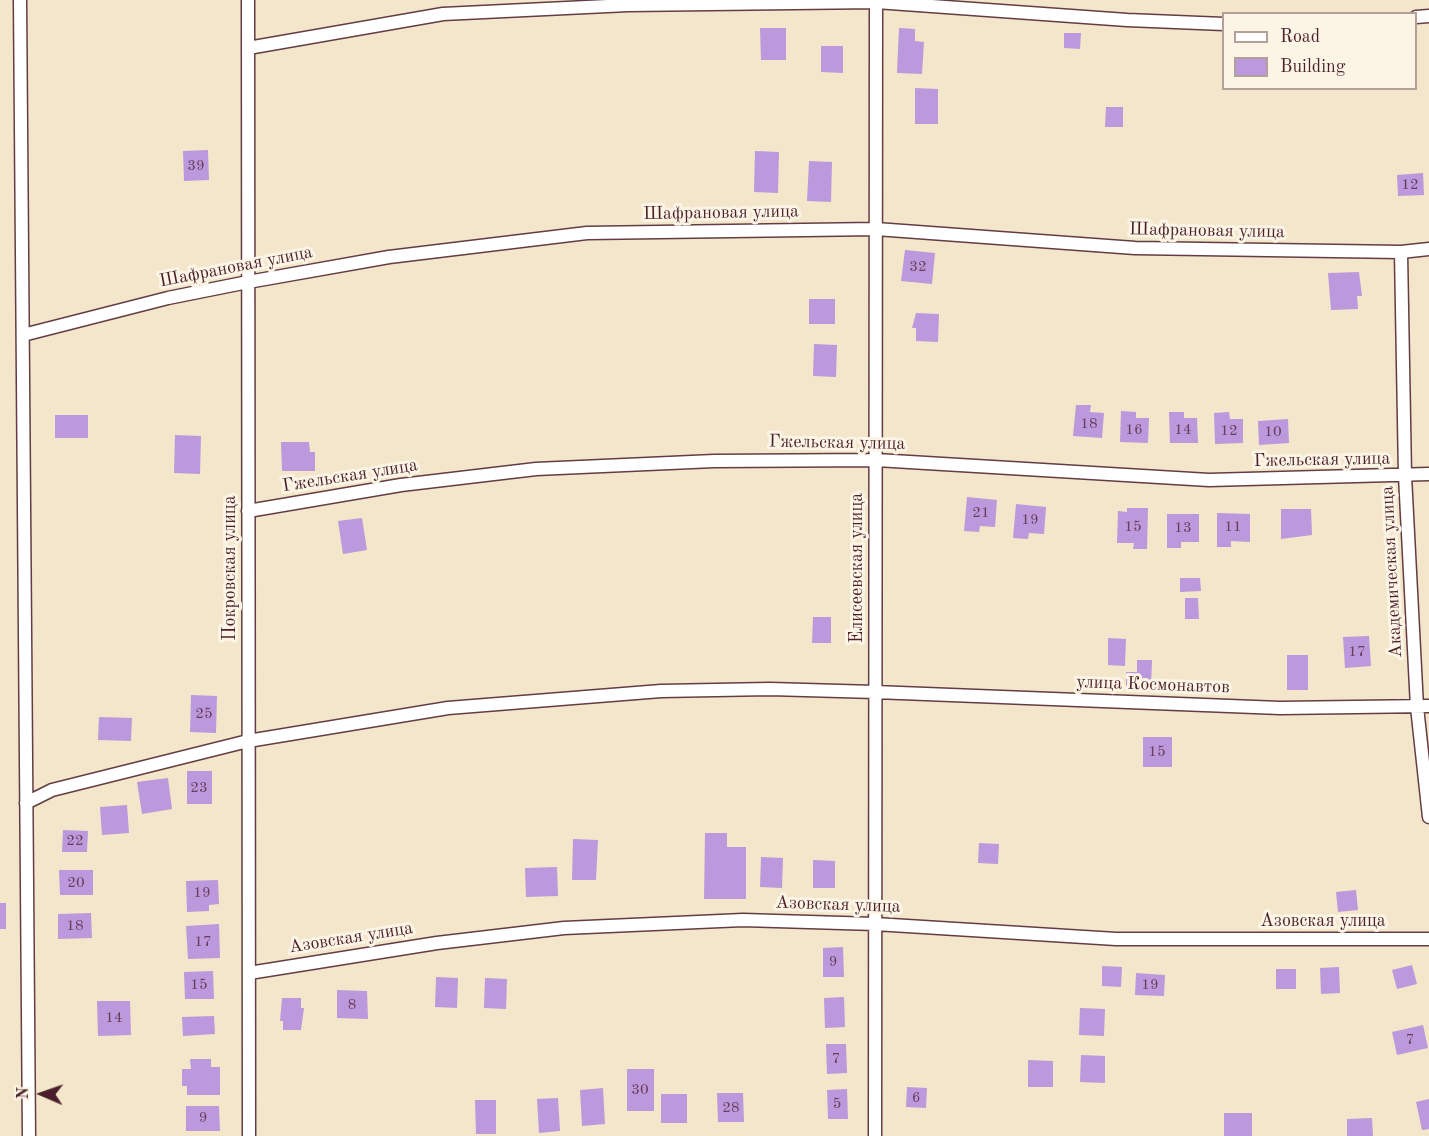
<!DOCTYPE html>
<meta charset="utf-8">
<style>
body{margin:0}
#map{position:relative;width:1429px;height:1136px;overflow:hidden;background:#f3e6ca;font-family:"Old Standard TT",serif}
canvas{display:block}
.legend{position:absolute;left:1222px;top:12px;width:195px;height:78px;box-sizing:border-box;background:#fcf5e5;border:2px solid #b59f9b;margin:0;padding:8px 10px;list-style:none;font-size:18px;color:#4a1f2b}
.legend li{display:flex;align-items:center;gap:12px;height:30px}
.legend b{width:30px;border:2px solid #b59f9b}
.north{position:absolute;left:12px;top:1064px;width:60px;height:60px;-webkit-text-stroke:4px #fcf5e5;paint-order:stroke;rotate:272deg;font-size:16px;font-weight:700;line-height:24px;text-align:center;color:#4a1f2b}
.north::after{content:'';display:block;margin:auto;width:21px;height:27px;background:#4a1f2b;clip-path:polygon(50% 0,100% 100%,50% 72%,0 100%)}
</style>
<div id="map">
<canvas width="1429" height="1136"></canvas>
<ul class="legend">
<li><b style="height:8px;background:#fff"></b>Road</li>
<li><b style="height:16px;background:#bb99dc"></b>Building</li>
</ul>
<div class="north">N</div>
</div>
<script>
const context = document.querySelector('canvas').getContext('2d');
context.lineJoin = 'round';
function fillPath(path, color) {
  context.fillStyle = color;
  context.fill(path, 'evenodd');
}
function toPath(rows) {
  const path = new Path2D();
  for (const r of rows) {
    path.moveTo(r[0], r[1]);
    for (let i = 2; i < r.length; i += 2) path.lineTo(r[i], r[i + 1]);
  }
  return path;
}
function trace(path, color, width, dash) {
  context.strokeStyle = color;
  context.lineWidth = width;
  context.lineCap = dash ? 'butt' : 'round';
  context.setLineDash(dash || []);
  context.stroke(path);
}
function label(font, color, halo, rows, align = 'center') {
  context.font = font + ' "Old Standard TT",serif';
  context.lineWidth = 6;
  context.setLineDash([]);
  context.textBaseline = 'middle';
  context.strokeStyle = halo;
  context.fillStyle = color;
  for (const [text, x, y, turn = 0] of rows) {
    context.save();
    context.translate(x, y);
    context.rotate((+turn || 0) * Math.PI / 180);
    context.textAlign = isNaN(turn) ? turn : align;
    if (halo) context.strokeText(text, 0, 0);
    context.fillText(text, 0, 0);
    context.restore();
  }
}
const building = toPath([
 [760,28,786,28,786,60,761,60],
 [899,28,915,29,915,41,924,42,922,74,897,73],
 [1064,33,1081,33,1080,49,1064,48],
 [821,46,843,46,843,73,821,72],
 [915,88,938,89,938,124,915,124],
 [1106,107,1123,107,1123,127,1105,127],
 [208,150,209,180,184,181,183,151],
 [755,151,779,152,778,193,754,192],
 [809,161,832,162,831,202,807,201],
 [1423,173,1424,195,1398,196,1397,175],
 [905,250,935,253,932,284,901,281],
 [1359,272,1362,296,1357,296,1358,309,1331,310,1328,273],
 [809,299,835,299,835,324,809,324],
 [916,313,939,314,938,342,916,341,916,328,912,328],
 [814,344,837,345,836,377,813,376],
 [1076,405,1091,405,1090,412,1104,413,1102,438,1073,436],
 [1121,411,1136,412,1136,418,1149,418,1148,443,1120,442],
 [1169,412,1184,412,1184,418,1197,418,1198,443,1170,443],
 [1229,412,1230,419,1243,419,1243,443,1215,444,1214,413],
 [55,415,88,415,88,438,55,438],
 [1288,419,1289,443,1259,445,1258,421],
 [175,435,201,436,200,474,174,473],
 [281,442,309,442,310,452,315,452,315,471,282,471],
 [967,497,997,500,995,527,980,526,979,532,964,531],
 [1016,504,1046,507,1044,534,1029,533,1028,539,1013,538],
 [1127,508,1148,508,1147,549,1133,549,1134,543,1117,543,1118,511,1127,512],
 [1281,509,1311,509,1312,535,1281,539],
 [1217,513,1250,514,1250,542,1231,541,1231,547,1217,547],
 [1167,514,1199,514,1199,542,1181,542,1181,548,1167,548],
 [362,518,367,550,343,554,338,521],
 [1180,578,1200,578,1201,591,1180,592],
 [1185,598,1198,598,1199,619,1185,619],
 [813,617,831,617,831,643,812,643],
 [1369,636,1371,666,1345,668,1343,637],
 [1108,638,1126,639,1125,666,1108,665],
 [1287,655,1308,655,1308,690,1287,690],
 [1137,660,1152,660,1151,687,1126,686,1126,672,1137,672],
 [191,695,217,696,216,733,190,732],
 [99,717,132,718,131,741,98,740],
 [1143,737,1172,737,1172,767,1143,767],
 [187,771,212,771,212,804,187,804],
 [168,778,172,809,142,814,137,782],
 [127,805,129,833,102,835,100,807],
 [63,830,88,831,87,852,62,852],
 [705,833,727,833,727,847,746,847,746,899,704,899],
 [573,839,598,840,596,880,572,880],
 [979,843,999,844,998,864,978,863],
 [761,857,783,858,782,888,760,887],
 [813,860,835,861,835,888,813,888],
 [557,867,558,896,526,897,525,868],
 [59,870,93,870,93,895,60,895],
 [218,880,219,904,209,905,209,911,187,912,186,881],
 [1356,890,1358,910,1338,912,1336,892],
 [0,903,6,903,6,929,0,929],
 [91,913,92,938,58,939,58,914],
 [219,924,220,958,188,959,186,926],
 [843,947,844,977,823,977,823,948],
 [1412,965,1417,984,1397,989,1392,970],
 [1102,966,1122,967,1121,987,1102,986],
 [1339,967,1340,993,1321,994,1320,968],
 [1276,969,1296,969,1296,989,1276,989],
 [213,971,214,999,185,999,184,972],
 [1136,973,1165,975,1164,996,1135,995],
 [436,977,458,978,457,1008,435,1007],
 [485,978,507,979,506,1009,484,1008],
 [337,990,367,991,368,1019,337,1018],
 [844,997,845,1027,825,1028,824,998],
 [282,998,301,998,301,1008,304,1008,301,1030,283,1030,283,1021,280,1021],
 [97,1001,130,1001,131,1035,98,1036],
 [1080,1008,1105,1009,1104,1036,1079,1035],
 [214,1016,215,1034,183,1036,182,1017],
 [1423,1025,1428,1048,1397,1055,1392,1032],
 [826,1044,846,1044,847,1073,827,1074],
 [1081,1055,1105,1056,1105,1083,1080,1082],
 [190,1059,211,1059,211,1067,220,1067,220,1095,187,1095,187,1086,182,1086,182,1069,191,1069],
 [1028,1060,1053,1061,1053,1087,1028,1087],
 [627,1069,654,1069,654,1111,627,1111],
 [907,1087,927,1088,926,1108,906,1107],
 [603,1088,605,1124,582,1126,580,1090],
 [847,1089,848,1119,828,1119,827,1090],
 [717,1093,743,1093,744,1122,718,1122],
 [661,1094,687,1094,687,1123,661,1123],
 [558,1098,560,1131,539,1133,537,1099],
 [1429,1099,1429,1129,1422,1130,1416,1102],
 [475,1100,496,1100,496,1134,476,1134],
 [186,1106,219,1106,220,1131,186,1131],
 [1224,1113,1252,1113,1252,1136,1224,1136],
 [1372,1118,1373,1136,1347,1136,1347,1119]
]);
const minor = toPath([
 [20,0,29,1136],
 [248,0,249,1136],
 [1416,17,1429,16],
 [248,48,443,14,628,5,876,2,1127,20,1224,24],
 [1401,252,1405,476,1417,707,1429,817],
 [23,335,168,298,248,282,389,257,587,233,876,229,1135,248,1401,252,1429,249],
 [248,511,401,485,536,469,714,461,876,460,1209,480,1429,474],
 [26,803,52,790,248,741,448,708,661,691,770,689,875,692,1280,708,1429,706],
 [249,973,437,943,564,928,743,920,875,924,1116,939,1429,939],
 [875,1136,876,0]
]);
const numberNames = [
 ["39",196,166],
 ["12",1410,185],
 ["32",918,267],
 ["18",1089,424],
 ["16",1134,430],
 ["14",1183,430],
 ["12",1229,431],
 ["10",1273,432],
 ["21",981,513],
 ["19",1030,520],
 ["15",1133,527],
 ["11",1233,527],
 ["13",1183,528],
 ["17",1357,652],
 ["25",204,714],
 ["15",1157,752],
 ["23",199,788],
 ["22",75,841],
 ["20",76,883],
 ["19",202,893],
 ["18",75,926],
 ["17",203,942],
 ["9",833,962],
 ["15",199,985],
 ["19",1150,985],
 ["8",352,1005],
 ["14",114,1018],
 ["7",1410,1040],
 ["7",836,1059],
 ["30",640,1090],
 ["6",916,1098],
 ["5",837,1104],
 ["28",731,1108],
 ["9",203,1118]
];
const streetNames = [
 ["Шафрановая улица",721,213,-1],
 ["Шафрановая улица",1207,231,1],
 ["Шафрановая улица",236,267,-11],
 ["Гжельская улица",837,443,1],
 ["Гжельская улица",1322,460,-1],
 ["Гжельская улица",350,476,-9],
 ["Покровская улица",230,568,-90],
 ["Елисеевская улица",857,568,-90],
 ["Академическая улица",1392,572,-93],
 ["улица Космонавтов",1153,685,2],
 ["Азовская улица",838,905,2],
 ["Азовская улица",1323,921],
 ["Азовская улица",351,938,-9]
];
fillPath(building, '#bb99dc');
trace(minor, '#633d43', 15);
trace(minor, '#fff', 12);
label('15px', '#663e57', null, numberNames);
label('18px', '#4a1f2b', '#fcf5e5', streetNames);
</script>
